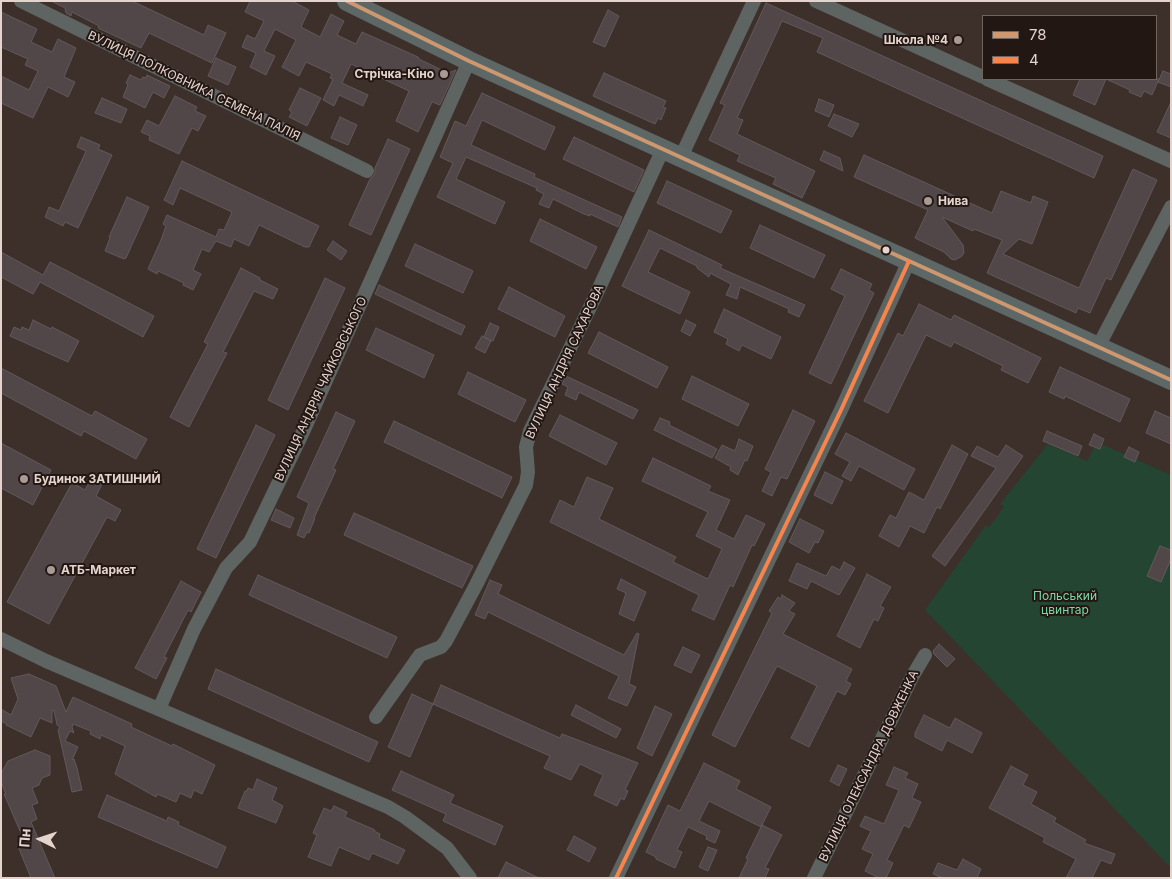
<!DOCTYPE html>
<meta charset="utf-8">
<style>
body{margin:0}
#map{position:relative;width:1172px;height:879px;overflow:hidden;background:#3d2f2a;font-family:Inter,sans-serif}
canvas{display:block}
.frame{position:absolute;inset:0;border:2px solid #e5d4ce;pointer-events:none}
.legend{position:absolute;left:982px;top:15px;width:175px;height:65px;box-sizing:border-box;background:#231713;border:1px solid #71635e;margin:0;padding:6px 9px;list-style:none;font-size:15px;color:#e5d4ce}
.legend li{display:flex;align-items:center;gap:10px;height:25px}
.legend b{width:25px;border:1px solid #71635e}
.north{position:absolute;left:15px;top:814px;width:50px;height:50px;-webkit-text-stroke:4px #231713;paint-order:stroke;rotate:274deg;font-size:14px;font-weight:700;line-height:20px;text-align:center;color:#e5d4ce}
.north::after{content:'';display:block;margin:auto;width:18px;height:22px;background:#e5d4ce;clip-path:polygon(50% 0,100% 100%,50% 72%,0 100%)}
</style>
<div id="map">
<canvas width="1172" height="879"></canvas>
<div class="frame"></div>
<ul class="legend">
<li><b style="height:6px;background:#cd976f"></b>78</li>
<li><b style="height:6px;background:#f8844c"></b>4</li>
</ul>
<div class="north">Пн</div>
</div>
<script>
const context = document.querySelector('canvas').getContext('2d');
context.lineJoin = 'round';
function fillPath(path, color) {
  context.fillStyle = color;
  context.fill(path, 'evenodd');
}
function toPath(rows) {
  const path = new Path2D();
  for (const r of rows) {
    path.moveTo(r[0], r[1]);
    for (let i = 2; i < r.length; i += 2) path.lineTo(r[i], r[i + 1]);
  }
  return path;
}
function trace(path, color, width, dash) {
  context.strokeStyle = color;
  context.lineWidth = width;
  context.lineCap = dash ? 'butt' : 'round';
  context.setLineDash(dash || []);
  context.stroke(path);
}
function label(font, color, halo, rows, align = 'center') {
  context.font = font + ' Inter,sans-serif';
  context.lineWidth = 4;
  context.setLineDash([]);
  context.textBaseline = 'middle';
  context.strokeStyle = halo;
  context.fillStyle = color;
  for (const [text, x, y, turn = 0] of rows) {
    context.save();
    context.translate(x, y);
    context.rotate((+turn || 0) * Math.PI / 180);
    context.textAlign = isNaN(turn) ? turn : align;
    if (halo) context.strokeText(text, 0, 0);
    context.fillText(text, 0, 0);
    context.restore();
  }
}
const green = toPath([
 [1097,442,1171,475,1171,868,925,610,986,525,989,527,1004,507,1000,504,1048,444,1087,461]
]);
const building = toPath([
 [51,1,132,1,204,35,208,25,226,33,212,63,149,33,141,48,98,28,99,26,72,12,71,16,66,13,65,8,51,1],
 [250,1,292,1,309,10,301,27,320,37,331,14,344,21,337,35,356,44,362,32,418,57,419,59,448,73,456,70,440,105,432,102,418,132,396,121,409,91,351,64,342,83,368,95,363,106,339,95,334,106,323,100,333,79,330,78,332,74,306,62,299,76,282,67,296,40,275,29,264,51,275,56,266,75,250,67,256,53,242,47,247,35,255,39,264,21,245,12,250,1],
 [766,3,1103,156,1094,178,817,52,823,38,782,21,737,118,743,120,737,134,815,171,802,198,773,184,776,178,737,161,740,155,709,140,725,105,720,103,766,3],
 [608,10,619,16,605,47,593,42,608,10],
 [1,12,37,29,31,42,52,52,58,39,76,48,64,77,75,82,68,97,48,87,33,118,1,103,1,76,29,90,38,71,25,65,28,59,1,47,1,12],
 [216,58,236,67,228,85,208,76,216,58],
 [1163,71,1171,74,1171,87,1158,82,1163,71],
 [604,73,666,101,663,107,666,108,661,120,658,118,655,124,593,96,604,73],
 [130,75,141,80,143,77,146,78,147,75,170,86,164,98,153,92,145,108,123,97,128,85,126,83,130,75],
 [1080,79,1159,79,1152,95,1144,91,1141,97,1129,92,1130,90,1106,79,1095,105,1073,95,1080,79],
 [300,88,321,98,307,126,289,117,292,112,289,110,300,88],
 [482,93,555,127,545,150,482,120,471,145,535,174,534,177,622,217,618,227,590,214,590,216,584,214,553,199,549,208,539,204,544,194,536,190,537,188,466,157,456,179,505,202,495,224,437,197,453,163,440,157,455,121,466,126,482,93],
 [175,96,197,107,195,111,206,116,198,131,192,128,179,154,149,140,150,136,141,132,147,120,159,126,175,96],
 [102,98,127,109,121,123,95,113,102,98],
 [819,99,834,105,829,117,815,111,819,99],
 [1171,102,1171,138,1157,132,1171,102],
 [834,114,859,124,852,137,828,126,834,114],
 [340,117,357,125,348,145,331,138,340,117],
 [81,137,100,145,98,149,112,155,78,228,65,222,63,226,45,217,49,207,59,211,86,151,77,147,81,137],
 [574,137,644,170,634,192,563,159,574,137],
 [388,139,410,149,371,235,349,225,370,179,375,174,375,168,388,139],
 [824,151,840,158,843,171,820,160,824,151],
 [864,155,992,213,1001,191,1031,203,1033,196,1048,202,1032,244,1019,239,1003,254,1079,288,1133,169,1157,180,1111,280,1106,278,1090,313,1078,308,1076,313,987,273,1002,240,974,229,973,231,942,217,963,245,964,253,962,256,955,260,951,259,944,252,915,238,928,210,854,177,864,155],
 [182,161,319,226,309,247,305,247,259,225,249,246,234,239,231,247,216,241,209,252,202,249,193,270,201,274,193,290,183,285,184,283,158,271,157,274,148,269,161,240,166,226,163,224,167,215,216,237,219,229,224,230,232,212,180,188,173,205,164,200,182,161],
 [667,181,732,211,721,233,657,203,667,181],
 [127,197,149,207,126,258,124,259,105,251,110,238,109,237,127,197],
 [540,219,597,247,586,269,530,241,540,219],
 [760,225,825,255,814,278,750,248,760,225],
 [649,230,722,265,720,268,805,305,799,317,788,312,789,309,740,287,737,299,726,295,731,284,710,273,709,277,697,268,697,266,660,248,648,272,690,292,680,314,622,286,649,230],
 [333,241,347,251,341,260,327,250,333,241],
 [415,244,473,271,463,293,405,266,415,244],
 [1,252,43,275,50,262,154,316,143,337,40,282,33,294,1,277,1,252],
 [241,268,260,278,260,280,278,289,273,299,254,291,223,352,227,353,189,427,170,417,208,344,204,342,241,268],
 [841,269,872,284,869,290,874,293,831,384,809,373,845,296,831,289,841,269],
 [325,278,345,288,288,410,268,400,325,278],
 [379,285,465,326,461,335,375,294,379,285],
 [509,287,565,316,555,337,498,309,509,287],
 [919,304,951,320,954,315,1041,358,1028,383,1001,370,1003,366,954,342,951,347,926,335,888,413,864,401,898,333,903,336,919,304],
 [724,309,781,337,771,359,742,345,739,351,726,344,728,339,714,332,724,309],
 [33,320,51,329,52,327,79,341,68,362,10,336,14,327,21,330,22,327,29,330,33,320],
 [686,320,696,325,690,336,681,331,686,320],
 [490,323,499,327,493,341,484,337,490,323],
 [376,328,434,355,424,378,366,350,376,328],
 [599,332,668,367,657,388,588,353,599,332],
 [482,336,491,341,485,353,475,348,482,336],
 [1060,367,1130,399,1120,422,1065,396,1064,399,1049,392,1060,367],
 [1,368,92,416,95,411,147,439,136,459,84,431,81,436,1,393,1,368],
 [468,372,526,400,515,422,458,394,468,372],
 [566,376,638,410,633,419,579,392,576,400,565,395,568,387,562,384,566,376],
 [692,376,749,404,738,426,682,399,692,376],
 [793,410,815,421,787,479,781,477,772,496,762,491,771,472,765,469,793,410],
 [1155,411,1171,418,1171,444,1146,433,1155,411],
 [336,412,355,421,333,469,336,470,314,518,315,518,309,533,307,532,304,538,297,535,309,503,297,497,336,412],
 [560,415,617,443,606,465,549,436,560,415],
 [660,418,670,422,669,425,717,449,712,458,654,430,660,418],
 [394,421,512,477,502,498,384,442,394,421],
 [256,425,275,435,216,558,197,549,256,425],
 [1047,431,1082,446,1078,456,1043,441,1047,431],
 [846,433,915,469,904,490,859,466,851,481,842,476,850,462,835,454,846,433],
 [1094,434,1104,439,1100,449,1089,445,1094,434],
 [739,439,753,446,747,461,745,460,738,475,730,470,731,467,715,458,722,445,735,451,739,439],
 [1,443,51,470,33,505,1,488,1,443],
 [952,445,968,454,940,509,937,507,924,533,910,526,899,547,879,536,890,515,896,518,909,492,924,500,952,445],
 [1006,445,1023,456,945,566,932,556,996,468,971,456,977,446,998,457,1006,445],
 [1129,447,1139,452,1135,462,1124,457,1129,447],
 [653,458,711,486,708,491,730,500,716,530,734,539,746,515,765,524,754,546,752,545,733,587,730,585,714,620,692,610,699,595,550,522,560,500,574,507,587,477,613,488,599,519,676,557,673,562,708,579,722,549,696,536,708,512,642,481,653,458],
 [825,472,843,481,832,504,814,495,825,472],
 [94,474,104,480,96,496,121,510,115,521,107,517,49,624,7,602,72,483,85,490,94,474],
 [276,509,294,518,290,528,271,520,276,509],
 [354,513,473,566,462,588,344,535,354,513],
 [800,519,824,531,818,543,815,542,809,553,789,542,800,519],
 [1160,546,1171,550,1171,559,1161,582,1147,576,1160,546],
 [844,562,855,568,839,595,811,581,807,589,789,581,797,563,826,576,832,566,840,570,844,562],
 [867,574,891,587,880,606,884,608,878,621,874,619,860,648,837,636,867,574],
 [258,575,397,637,387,658,249,595,258,575],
 [621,579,646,592,634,621,619,614,626,593,617,589,621,579],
 [490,580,502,585,498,594,624,655,637,633,639,634,629,684,636,687,627,706,608,698,619,676,488,612,485,619,475,615,490,580],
 [181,581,201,592,191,612,188,610,164,657,167,658,156,679,135,668,181,581],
 [782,595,795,603,789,611,795,614,783,634,852,669,846,681,851,684,845,695,837,691,809,747,791,738,817,686,777,666,735,747,712,735,772,613,769,611,778,597,781,599,782,595],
 [939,644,955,659,947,667,934,654,933,651,939,644],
 [683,647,700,655,691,673,674,665,683,647],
 [216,669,378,742,369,762,208,689,216,669],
 [29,674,56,686,66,712,73,697,132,724,131,727,172,746,173,744,215,765,202,794,194,790,191,798,180,793,176,802,157,794,156,797,115,774,125,746,101,735,100,739,90,734,91,731,73,724,72,727,74,733,70,731,65,741,78,747,72,760,74,759,77,768,82,790,72,792,58,730,60,727,57,725,54,710,52,711,52,723,40,718,31,737,6,725,7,724,1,721,1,709,11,715,18,699,11,678,29,674],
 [441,685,560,738,562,734,638,763,625,790,628,791,624,800,621,798,617,806,594,795,603,775,580,764,571,780,544,768,550,756,433,704,441,685],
 [412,694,433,704,410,757,388,747,412,694],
 [576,705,621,729,616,738,571,715,576,705],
 [655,706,672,714,652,756,637,748,655,706],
 [924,715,950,728,955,718,982,733,972,753,947,740,942,751,915,737,915,733,924,715],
 [35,750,50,756,50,775,42,778,39,785,32,788,38,803,32,805,37,819,31,822,55,878,31,878,17,844,24,840,4,794,6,794,1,782,1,774,8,761,35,750],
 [704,763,740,781,736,789,771,807,761,827,709,801,699,821,720,831,715,843,706,839,707,836,688,827,677,850,682,852,675,868,656,859,656,857,646,852,668,805,680,811,704,763],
 [838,765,847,769,839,786,830,781,838,765],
 [1011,766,1028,775,1023,785,1037,792,1031,804,1056,818,1054,822,1086,840,1084,843,1115,854,1111,864,1101,860,1092,878,1066,878,1076,859,1043,842,1045,838,989,808,1011,766],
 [894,767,908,773,905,778,918,784,912,798,921,802,909,828,904,825,887,860,893,863,886,878,879,878,865,871,873,854,862,849,871,831,860,826,865,816,884,824,899,790,886,785,894,767],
 [401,771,454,795,450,803,503,826,495,845,443,821,446,814,392,790,401,771],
 [257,779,277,788,272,800,283,806,276,823,238,808,245,791,247,791,248,788,253,790,257,779],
 [107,795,167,821,168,817,179,822,178,825,226,847,217,868,98,817,107,795],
 [334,806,347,812,345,817,375,830,374,831,380,834,379,838,405,850,398,864,372,853,369,860,339,847,331,866,308,857,317,835,313,833,324,808,331,811,334,806],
 [762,825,782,835,765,868,769,869,765,878,739,878,748,859,746,858,762,825],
 [574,836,596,848,589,862,567,850,574,836],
 [708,847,717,850,708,871,699,867,708,847],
 [963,859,981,869,977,878,943,878,933,874,938,863,957,870,963,859],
 [506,862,539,878,498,878,506,862]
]);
const street = toPath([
 [21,1,367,171],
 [816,1,983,77],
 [987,79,1171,161],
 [681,157,754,1],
 [1098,347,1171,207],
 [1,639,46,661,388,807,405,817,447,848,470,878],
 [159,709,194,629,226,568,250,542,303,432,469,61],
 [376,717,420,655,441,647,446,641,476,585,526,485,528,472,526,447,530,431,594,299,663,149],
 [616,878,841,410,909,261],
 [814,878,912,677,925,655]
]);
const secondary = toPath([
 [347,1,469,61,1171,380]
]);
const bus1 = toPath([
 [347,1,469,61,1171,380]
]);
const bus2 = toPath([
 [616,878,841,410,909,261]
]);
const markers = [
 [958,40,5,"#aa9a95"],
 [444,74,5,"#aa9a95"],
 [928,201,5,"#aa9a95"],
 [886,250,4.5,"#e5d4ce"],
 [24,479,5,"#aa9a95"],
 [51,570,5,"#aa9a95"]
];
const poiNames = [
 ["Школа №4",948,40,"right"],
 ["Стрічка-Кіно",434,74,"right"],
 ["Нива",938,201],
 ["Будинок ЗАТИШНИЙ",34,479],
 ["АТБ-Маркет",61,570]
];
const streetNames = [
 ["ВУЛИЦЯ ПОЛКОВНИКА СЕМЕНА ПАЛІЯ",194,86,26],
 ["ВУЛИЦЯ АНДРІЯ САХАРОВА",565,362,-65],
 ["ВУЛИЦЯ АНДРІЯ ЧАЙКОВСЬКОГО",321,389,-65],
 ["ВУЛИЦЯ ОЛЕКСАНДРА ДОВЖЕНКА",869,766,-64]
];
const parkNames = [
 ["Польський",1065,596],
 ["цвинтар",1065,610]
];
fillPath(green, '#234532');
fillPath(building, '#514749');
trace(building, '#62595b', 1);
trace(street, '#5d6462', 14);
trace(secondary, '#5c6766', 20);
trace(bus1, '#cd976f', 4);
trace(bus2, '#f8844c', 4);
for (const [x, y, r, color] of markers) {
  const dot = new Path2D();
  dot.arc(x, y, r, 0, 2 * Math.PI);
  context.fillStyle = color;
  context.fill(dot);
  trace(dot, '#231713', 2);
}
label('bold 12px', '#e5d4ce', '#231713', poiNames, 'left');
label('12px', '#e5d4ce', '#231713', streetNames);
label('12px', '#78dba5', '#231713', parkNames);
</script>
